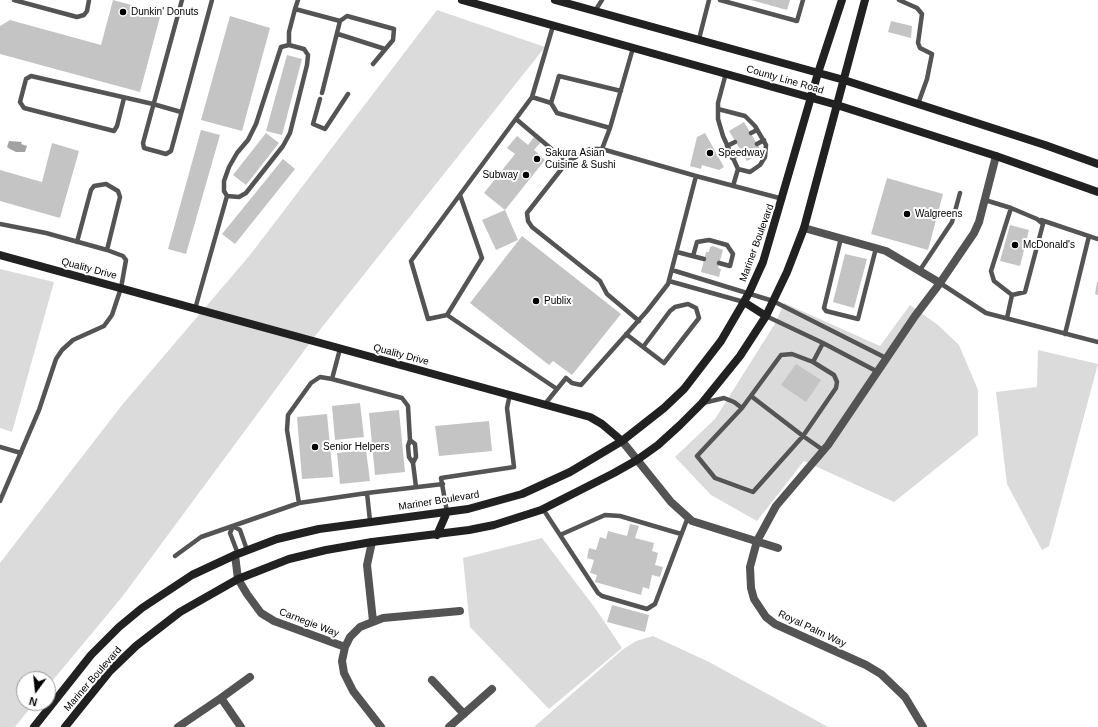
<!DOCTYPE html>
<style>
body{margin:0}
#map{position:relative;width:1098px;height:727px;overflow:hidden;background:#fff;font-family:Helvetica,sans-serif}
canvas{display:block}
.north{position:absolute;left:16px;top:671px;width:40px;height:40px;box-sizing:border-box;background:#fff;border:1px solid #999;border-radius:50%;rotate:195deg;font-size:11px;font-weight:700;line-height:16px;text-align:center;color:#000}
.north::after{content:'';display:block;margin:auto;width:14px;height:18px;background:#000;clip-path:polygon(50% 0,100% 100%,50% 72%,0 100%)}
</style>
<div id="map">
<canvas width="1098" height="727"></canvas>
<div class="north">N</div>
</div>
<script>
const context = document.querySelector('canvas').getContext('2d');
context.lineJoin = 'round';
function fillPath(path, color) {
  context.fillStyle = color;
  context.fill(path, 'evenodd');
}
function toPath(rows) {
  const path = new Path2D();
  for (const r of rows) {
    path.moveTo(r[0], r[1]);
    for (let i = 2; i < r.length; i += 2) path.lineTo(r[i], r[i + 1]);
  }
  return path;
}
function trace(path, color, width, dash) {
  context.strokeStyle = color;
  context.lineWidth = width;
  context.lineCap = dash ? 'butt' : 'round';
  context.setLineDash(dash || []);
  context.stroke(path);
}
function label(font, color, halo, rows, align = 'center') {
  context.font = font + ' Helvetica,sans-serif';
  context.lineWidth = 4;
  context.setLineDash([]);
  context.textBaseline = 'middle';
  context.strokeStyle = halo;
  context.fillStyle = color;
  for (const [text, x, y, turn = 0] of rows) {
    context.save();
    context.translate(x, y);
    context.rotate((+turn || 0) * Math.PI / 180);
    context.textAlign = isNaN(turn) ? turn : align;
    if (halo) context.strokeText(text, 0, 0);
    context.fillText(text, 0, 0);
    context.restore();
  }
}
const green = toPath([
 [437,10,545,47,315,336,122,597,48,686,48,679,24,679,24,703,34,703,15,727,0,727,0,563,122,405,250,255],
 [0,269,54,282,12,432,0,428],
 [784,303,880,346,910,305,938,325,959,345,978,390,978,435,894,502,804,461,757,521,711,495,675,457,715,419,776,322],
 [1038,350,1098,364,1049,546,1042,550,1007,484,996,392,1037,387],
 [542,538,595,608,622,648,549,709,470,627,463,558],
 [653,636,709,662,828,727,534,727,622,650,636,641]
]);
const water = toPath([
 [9,141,22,142,21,144,27,146,25,152,16,152,10,149,7,147]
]);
const building = toPath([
 [113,0,161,13,140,92,0,54,0,26,10,20,101,45],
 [751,0,790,0,787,10],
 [230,16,270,28,242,131,201,120],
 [891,21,912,26,911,38,888,32],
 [287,55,302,59,282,135,266,131],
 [744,122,762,152,747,161,729,131],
 [201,130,220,135,186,254,168,249],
 [266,133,279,143,246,185,233,175],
 [705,133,724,167,719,170,702,165,701,169,690,166,697,137],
 [517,136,528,145,534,137,541,142,534,150,545,160,505,210,518,240,496,250,482,220,505,210,484,193,515,154,507,148],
 [52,143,79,151,60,218,0,201,0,170,42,182],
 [283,159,295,169,235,244,222,234],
 [887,178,943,194,928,250,871,234],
 [1010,225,1029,230,1020,266,1000,261],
 [522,236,621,314,572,375,553,361,549,365,470,303],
 [713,246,723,250,718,268,721,269,719,277,701,272,706,252,709,252,710,247],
 [845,254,867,259,854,308,833,302],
 [1097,282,1098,282,1098,295,1095,294],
 [796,364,821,380,806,402,781,385],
 [360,403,364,437,335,440,332,406],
 [399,410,405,472,375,475,369,413],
 [327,414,333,477,302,479,297,417],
 [489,421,492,451,439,456,435,426],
 [366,450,370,481,340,484,337,453],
 [630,524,639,526,635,538,654,543,652,551,658,553,655,565,663,567,660,577,652,575,649,589,643,587,641,595,595,582,597,575,590,573,594,560,587,558,589,548,596,550,600,537,606,539,608,531,627,536],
 [612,605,649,615,645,632,607,622]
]);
const lane = toPath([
 [14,0,77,17,84,15,87,11,89,0],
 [182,0,143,143,144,148,166,154,171,151,212,0],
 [298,0,295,9,340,21,322,93],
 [720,0,797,21,803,0],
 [899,0,917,8,922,14,918,43,920,48,932,54,927,79,918,104],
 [595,11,602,0],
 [340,21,347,16,394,29,393,40,373,64],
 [338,34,385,49],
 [699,39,709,0],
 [289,45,289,32,295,9],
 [633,48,610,128,602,149,590,149,567,162,527,213,528,221,532,227,600,281,607,294,639,321],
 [726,73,718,103,718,119,723,136,738,169,733,186],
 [532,97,551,103,557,113,610,128],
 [124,98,117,126,114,131,24,108,20,102,26,79,31,76,153,104,181,112],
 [320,99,313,124,325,129,348,94],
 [551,103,559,76,621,91],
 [718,109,745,116,755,126,766,145,765,157,760,165,750,172,738,169],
 [516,119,567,162],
 [751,133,757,130],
 [757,144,764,140],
 [727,146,735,142],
 [732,158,742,153],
 [696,176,783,199],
 [460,195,482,258,447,315,557,389],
 [985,200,1011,208],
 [1011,208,1037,219,1043,224,1025,292,1012,295,994,281,991,271,1011,208],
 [1041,220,1098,239],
 [0,224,46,233,107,250,123,256,126,260,121,288,112,315,104,326,73,340,62,350,56,359,39,410,0,501],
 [841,238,824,308,826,311,858,319,876,248],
 [77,242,91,190,94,186,106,184,118,191,120,197,107,250],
 [677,252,704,259],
 [693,256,697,242,709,240,727,245,733,254,730,266,719,263],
 [672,270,773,301,886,358],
 [920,270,952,222,960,193],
 [669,281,744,302],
 [940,283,986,313,1098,342],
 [195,309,227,196,224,191,224,181,229,167,237,153,248,140,256,124,281,47,289,45,304,49,308,55,307,65,290,133,283,146,246,193,239,197,227,196],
 [447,315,428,319,411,261,532,97,553,26],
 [766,316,823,343,878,372],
 [1007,318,1012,295],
 [626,334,664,363,699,318,696,308,688,304,675,307,670,311,643,347],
 [1065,334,1089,236],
 [823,343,813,362,792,354,781,355,742,408,697,456,715,478,753,492,803,436,823,450],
 [340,349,332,379,402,398,408,406,410,440],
 [751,396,803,436,836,388,837,382,834,375,813,362],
 [703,403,724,398,734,402,742,408],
 [545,404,566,378,572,383,581,385,647,311,668,284,696,176,602,149],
 [0,447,21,453],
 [413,463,409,457,408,446,410,440,415,444,416,457,413,463,416,487],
 [299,503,287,430,288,415,311,383,320,377,332,379],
 [543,509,598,593,602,596,647,609,655,604,688,517],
 [447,512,441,478,514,467,507,408,510,394],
 [370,521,367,493,443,484],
 [560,535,605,515,620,516,681,534],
 [238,554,230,533,233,526,240,530,247,550],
 [175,556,201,537,299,503,367,493]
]);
const street = toPath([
 [804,228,886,251,940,283],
 [622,441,671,502,692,521,778,548],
 [372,542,367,565,373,621],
 [235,555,238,579,247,594,261,613,274,621,345,647],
 [432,680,464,714],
 [221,698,250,677],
 [178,727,221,698,241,727],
 [381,727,353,691,344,673,342,661,345,647,350,637,360,627,383,618,460,611],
 [449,727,492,689],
 [923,727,905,697,881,674,866,665,775,624,766,617,754,599,751,588,750,567,757,541,776,506,828,445,915,316,940,283,974,233,979,222,996,156]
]);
const secondary = toPath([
 [462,0,837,105,996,156,1098,192],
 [555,0,844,80,1045,145,1098,164],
 [0,255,590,417,602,424,622,441],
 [744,302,766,316],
 [437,535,447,512],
 [34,727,91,655,119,627,142,608,192,575,235,555,277,539,319,529,468,509,522,494,570,472,622,441,664,408,684,389,721,341,749,293,763,262,818,73,842,0],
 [65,727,110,671,136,646,180,612,238,579,289,559,326,550,372,542,469,530,494,525,541,510,614,473,637,460,658,445,680,425,702,403,740,356,766,316,787,272,804,228,865,0]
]);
const markers = [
 [123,12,4,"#000"],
 [710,153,4,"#000"],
 [537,159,4,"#000"],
 [526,175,4,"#000"],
 [907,214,4,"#000"],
 [1015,245,4,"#000"],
 [536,301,4,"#000"],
 [315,447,4,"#000"]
];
const poiNames = [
 ["Dunkin' Donuts",131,12],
 ["Sakura Asian",545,153],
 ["Cuisine & Sushi",545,165],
 ["Speedway",718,153],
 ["Subway",518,175,"right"],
 ["Walgreens",915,214],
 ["McDonald's",1023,245],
 ["Publix",544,301],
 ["Senior Helpers",323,447]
];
const streetNames = [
 ["County Line Road",785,80,16],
 ["Mariner Boulevard",757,243,-70],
 ["Quality Drive",89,269,15],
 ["Quality Drive",401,355,15],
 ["Mariner Boulevard",439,501,-9],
 ["Carnegie Way",309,623,21],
 ["Royal Palm Way",812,629,25],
 ["Mariner Boulevard",93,679,-49]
];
fillPath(green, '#dbdbdb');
fillPath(water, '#a2a2a2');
fillPath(building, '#c4c4c4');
trace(lane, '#545454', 4.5);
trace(street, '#545454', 8);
trace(secondary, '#212121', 8);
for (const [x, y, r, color] of markers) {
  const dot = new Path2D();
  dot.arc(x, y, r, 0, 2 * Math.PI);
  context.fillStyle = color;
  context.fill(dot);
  trace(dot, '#fff', 1.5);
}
label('10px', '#000', '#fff', poiNames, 'left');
label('10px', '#000', '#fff', streetNames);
</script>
